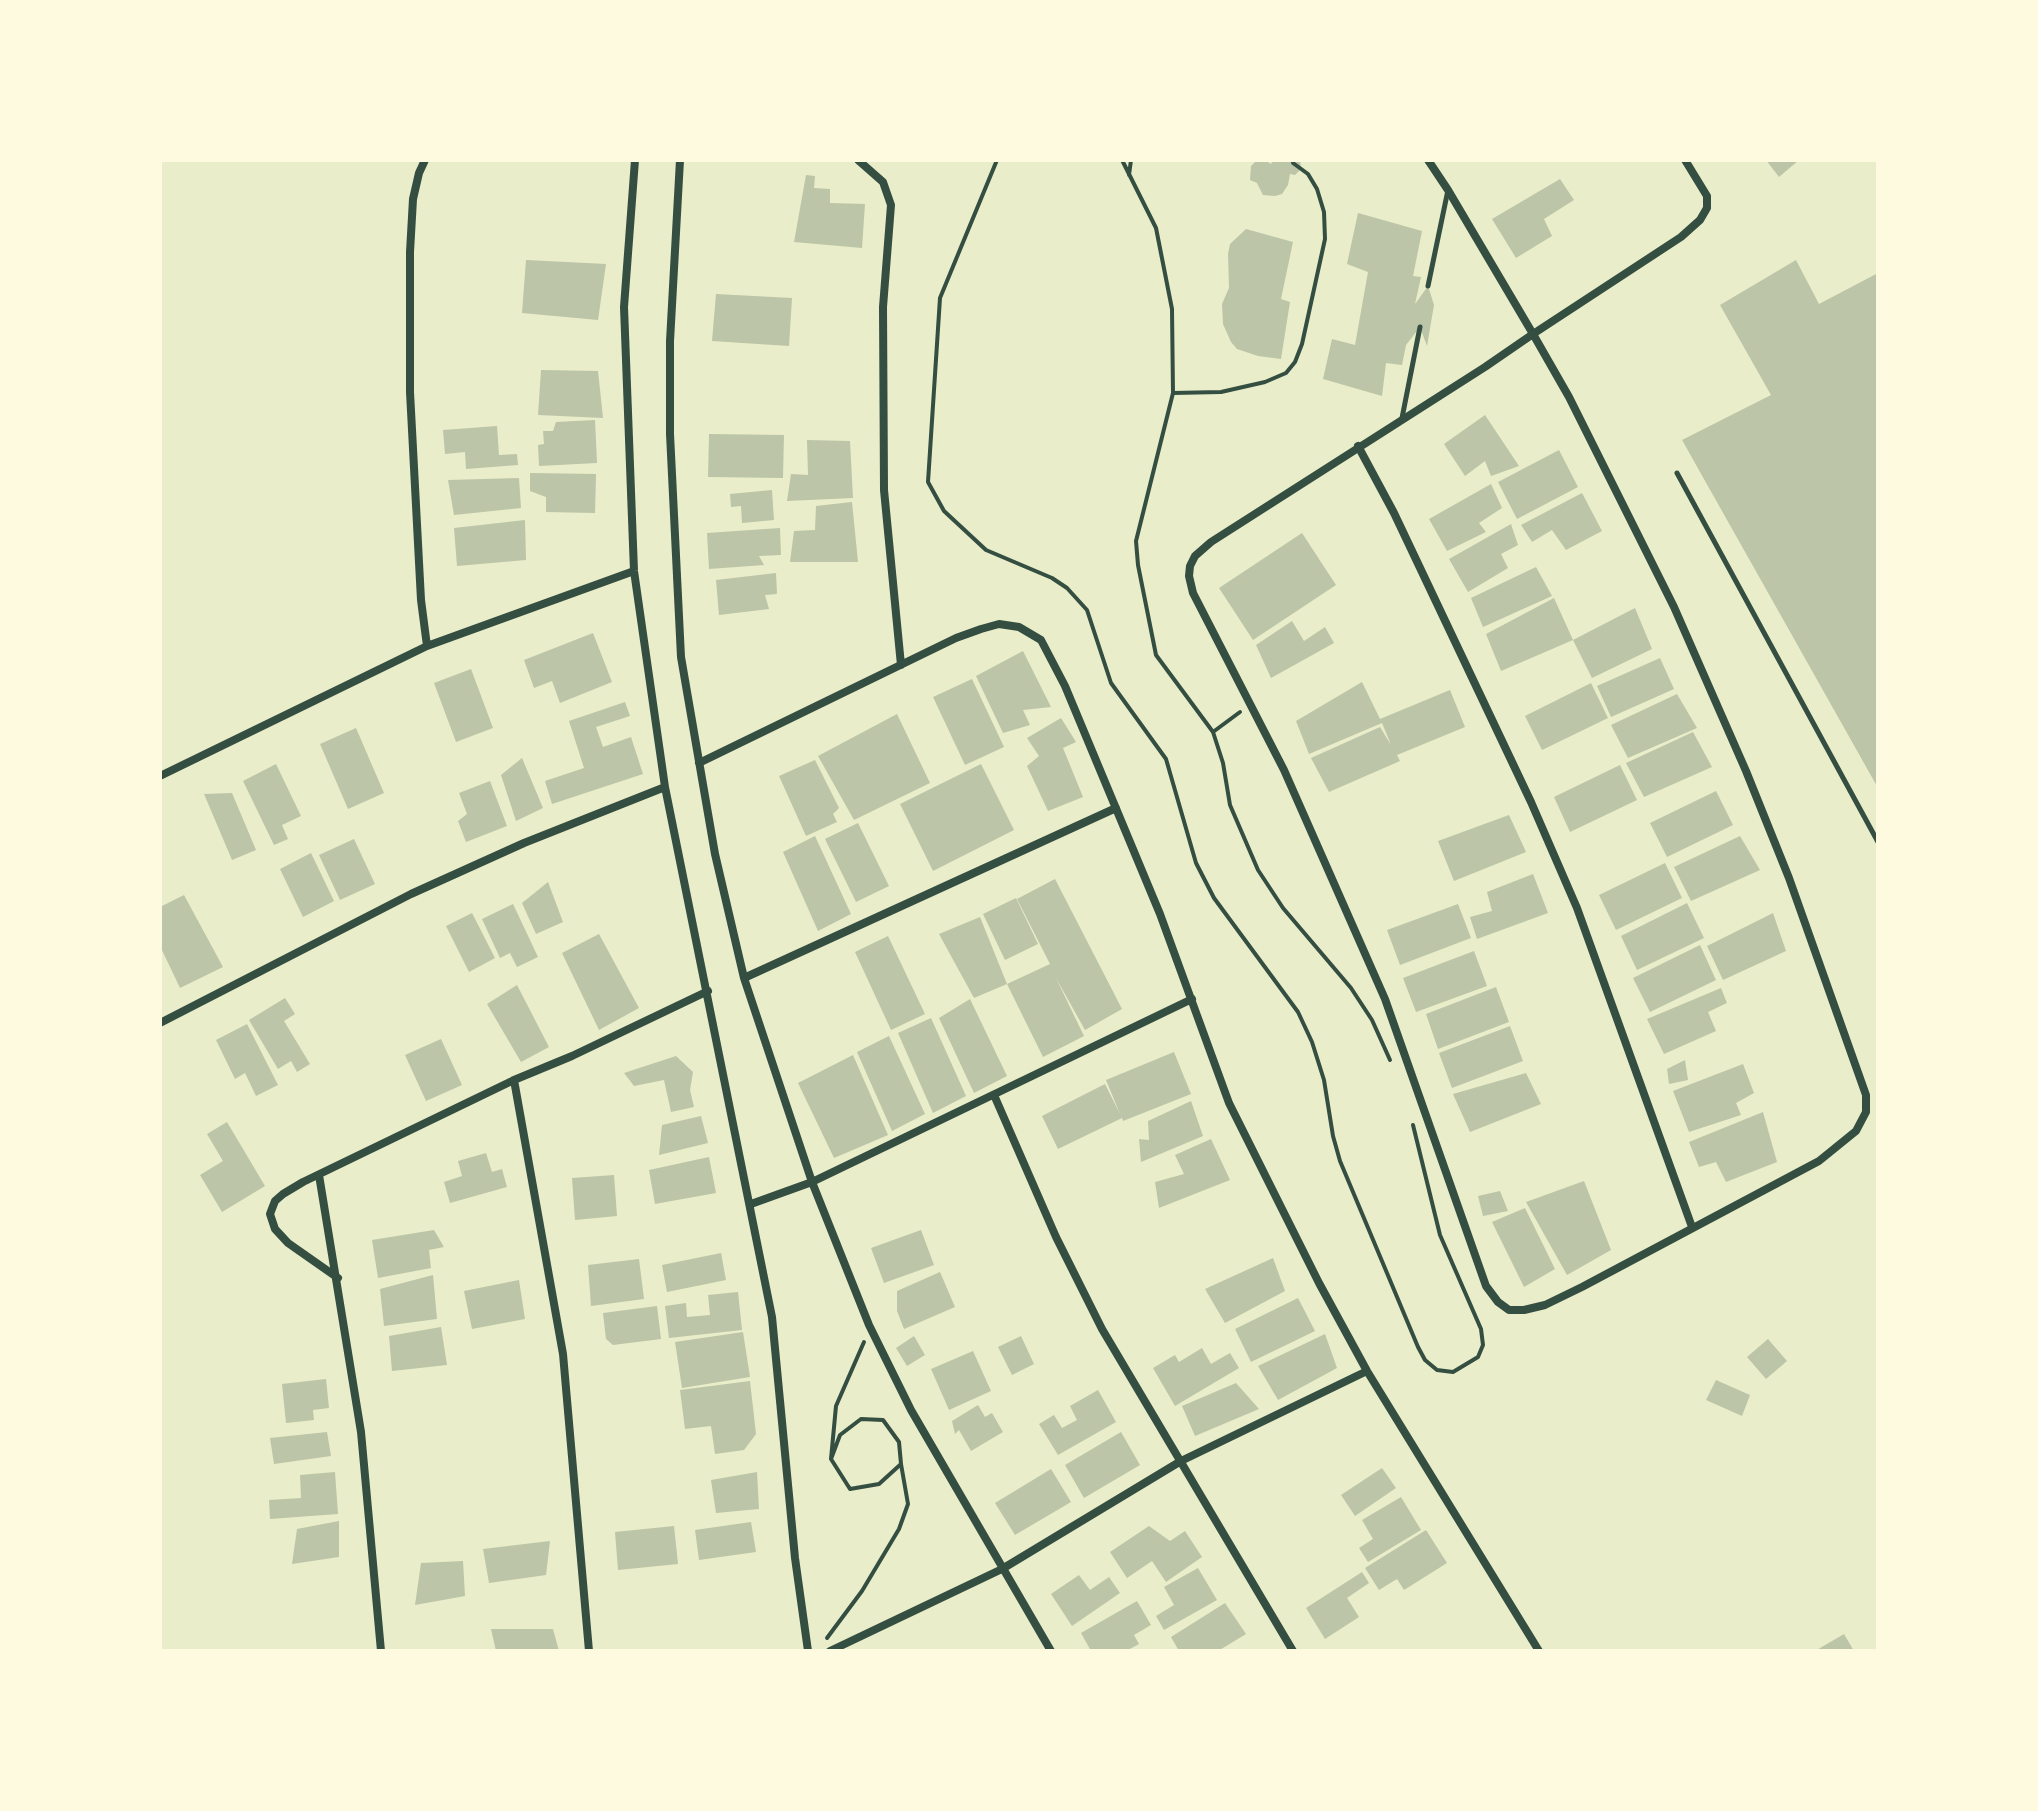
<!DOCTYPE html>
<style>
body{margin:0}
#map{position:relative;width:2038px;height:1811px;overflow:hidden;background:#e9edc9;font-family:Poppins,sans-serif}
canvas{display:block}
.frame{position:absolute;inset:0;border:162px solid #fefae0;pointer-events:none}
</style>
<div id="map">
<canvas width="2038" height="1811"></canvas>
<div class="frame"></div>
</div>
<script>
const context = document.querySelector('canvas').getContext('2d');
context.lineJoin = 'round';
function fillPath(path, color) {
  context.fillStyle = color;
  context.fill(path, 'evenodd');
}
function toPath(rows) {
  const path = new Path2D();
  for (const r of rows) {
    path.moveTo(r[0], r[1]);
    for (let i = 2; i < r.length; i += 2) path.lineTo(r[i], r[i + 1]);
  }
  return path;
}
function trace(path, color, width, dash) {
  context.strokeStyle = color;
  context.lineWidth = width;
  context.lineCap = dash ? 'butt' : 'round';
  context.setLineDash(dash || []);
  context.stroke(path);
}
const building = toPath([
 [1265,160,1271,164,1273,160,1300,160,1301,169,1295,175,1290,174,1288,185,1282,194,1275,196,1263,195,1257,183,1250,180,1251,166,1256,161],
 [1766,160,1799,160,1779,177],
 [806,175,815,176,814,188,830,189,830,203,865,204,862,248,794,242],
 [1560,179,1574,200,1544,219,1552,236,1516,258,1492,219],
 [1358,213,1422,231,1413,276,1421,277,1415,304,1428,286,1434,305,1427,346,1420,327,1406,345,1402,365,1386,363,1382,396,1323,379,1332,339,1355,345,1368,272,1347,264],
 [1246,229,1293,242,1281,299,1290,302,1281,359,1258,356,1237,349,1231,342,1223,324,1222,304,1229,288,1228,254,1230,244],
 [526,260,606,264,598,320,522,313],
 [1796,260,1819,304,1878,273,1878,788,1682,440,1771,395,1720,305],
 [716,294,792,298,789,346,712,341],
 [541,370,598,371,603,418,538,415],
 [1485,415,1519,466,1491,476,1485,461,1465,476,1444,444],
 [595,420,597,463,539,466,538,445,544,444,543,431,553,431,556,422],
 [497,426,499,455,517,454,518,465,466,469,465,452,445,454,443,430],
 [709,434,784,435,783,478,708,477],
 [807,440,850,441,853,498,787,501,791,474,808,475],
 [1559,450,1578,487,1517,519,1498,482],
 [530,473,596,474,595,513,546,512,546,497,530,491],
 [519,478,521,508,454,515,448,480],
 [1491,484,1502,508,1479,523,1486,532,1447,551,1429,519],
 [772,490,774,520,742,523,741,506,731,507,730,494],
 [1582,493,1602,531,1566,550,1552,530,1532,542,1521,525],
 [852,502,858,562,790,562,794,531,815,530,816,506],
 [525,520,526,560,457,566,454,528],
 [1511,524,1518,545,1501,554,1508,568,1468,592,1449,559],
 [780,528,781,555,759,556,764,565,709,569,707,533],
 [1302,533,1336,585,1253,640,1219,588],
 [1536,567,1552,596,1483,627,1471,598],
 [776,573,777,594,765,595,769,609,719,615,716,580],
 [1554,598,1573,640,1635,608,1652,649,1592,678,1573,640,1501,671,1486,634],
 [1292,621,1304,641,1325,627,1334,643,1271,678,1256,645],
 [593,633,612,682,560,703,552,681,534,688,524,660],
 [1023,651,1051,707,1023,710,1030,725,1003,733,976,676],
 [1660,658,1674,689,1611,717,1597,686],
 [471,669,493,728,456,742,434,683],
 [972,679,1004,747,965,765,933,697],
 [1362,682,1380,719,1450,690,1465,727,1397,755,1400,761,1329,792,1311,758,1380,727,1391,745,1382,723,1309,754,1296,721],
 [1591,683,1608,718,1542,750,1525,716],
 [1677,694,1697,728,1628,758,1611,725],
 [625,702,630,716,596,727,603,747,631,737,643,774,552,804,545,781,584,768,569,721],
 [897,714,930,783,854,820,818,756],
 [1061,718,1076,742,1063,748,1083,797,1048,811,1027,766,1039,756,1027,738],
 [356,728,384,793,348,809,320,744],
 [1693,732,1712,767,1644,797,1626,763],
 [522,758,543,808,516,821,501,775],
 [815,760,839,808,833,814,837,822,806,836,779,776],
 [276,764,301,816,282,825,288,839,274,845,243,781],
 [981,764,1014,830,933,871,900,804],
 [1620,765,1637,800,1570,832,1554,797],
 [490,781,507,826,466,842,458,821,467,814,459,793],
 [1716,791,1733,825,1667,857,1650,823],
 [232,793,256,850,232,860,204,794],
 [1509,815,1526,852,1454,881,1438,841],
 [858,823,889,886,856,902,825,839],
 [815,836,851,914,818,931,783,852],
 [1740,836,1760,870,1691,901,1674,867],
 [354,839,375,884,340,900,319,855],
 [311,853,334,901,303,917,280,869],
 [1665,863,1682,898,1616,930,1599,895],
 [1533,874,1548,913,1477,939,1470,917,1492,911,1487,892],
 [1055,879,1122,1009,1085,1030,1056,978,1084,1036,1043,1057,1007,984,1050,964,1017,899],
 [548,882,563,922,536,934,522,903],
 [184,895,223,967,180,988,160,946,160,907],
 [1016,898,1038,944,1005,960,983,914],
 [1687,903,1704,938,1637,970,1621,936],
 [513,904,538,957,517,967,510,953,500,958,482,919],
 [1458,904,1471,938,1400,965,1387,930],
 [472,913,495,958,469,972,446,926],
 [1773,913,1786,951,1723,980,1707,946],
 [980,917,1007,984,974,998,939,934],
 [599,934,639,1008,599,1030,562,953],
 [888,936,925,1014,891,1030,855,952],
 [1700,945,1716,980,1650,1012,1633,978],
 [1474,951,1487,986,1416,1012,1403,978],
 [517,985,549,1047,521,1062,487,1004],
 [1496,987,1509,1022,1438,1049,1426,1014],
 [1721,988,1727,1003,1708,1012,1716,1031,1664,1054,1647,1019],
 [285,998,295,1014,284,1021,310,1064,297,1072,291,1061,278,1069,249,1020],
 [970,999,1007,1076,974,1093,939,1018],
 [931,1018,966,1096,933,1113,898,1033],
 [247,1024,278,1085,256,1096,245,1073,235,1079,216,1040],
 [1510,1026,1523,1061,1452,1088,1439,1053],
 [889,1036,925,1114,892,1131,857,1052],
 [441,1039,462,1085,426,1101,405,1055],
 [1174,1052,1191,1094,1123,1121,1122,1118,1058,1149,1042,1116,1105,1084,1120,1114,1106,1080],
 [853,1055,888,1135,834,1158,798,1083],
 [676,1056,693,1072,690,1090,694,1107,671,1112,664,1080,634,1086,624,1073],
 [1685,1060,1688,1080,1669,1084,1667,1069],
 [1743,1064,1754,1093,1736,1103,1741,1115,1689,1132,1673,1091],
 [1526,1073,1541,1104,1470,1132,1453,1094],
 [1191,1101,1203,1136,1141,1162,1139,1139,1149,1140,1148,1121],
 [1763,1112,1777,1162,1726,1182,1716,1162,1699,1167,1689,1142],
 [701,1116,708,1143,659,1155,662,1125],
 [227,1122,265,1186,222,1212,200,1175,223,1161,207,1134],
 [1211,1139,1230,1180,1159,1208,1155,1182,1184,1174,1175,1155],
 [486,1153,492,1172,502,1169,507,1187,450,1203,444,1182,462,1176,458,1161],
 [709,1157,716,1193,655,1204,649,1170],
 [614,1175,617,1216,575,1220,572,1178],
 [1584,1181,1611,1250,1567,1275,1526,1202],
 [1500,1191,1508,1211,1483,1216,1478,1196],
 [1525,1208,1555,1269,1524,1287,1492,1222],
 [434,1230,444,1247,429,1250,431,1268,378,1278,372,1240],
 [921,1230,934,1265,884,1283,871,1248],
 [721,1253,726,1280,667,1292,662,1265],
 [1273,1258,1285,1291,1225,1323,1205,1289],
 [639,1259,644,1299,591,1306,588,1265],
 [940,1272,955,1307,904,1329,897,1311,897,1291],
 [433,1275,437,1319,384,1326,380,1289],
 [519,1280,525,1319,472,1329,464,1291],
 [738,1292,742,1330,669,1338,665,1306,686,1303,687,1317,710,1315,708,1295],
 [1298,1298,1315,1331,1251,1362,1235,1329],
 [657,1306,661,1339,613,1345,606,1339,603,1313],
 [441,1327,447,1365,392,1371,389,1336],
 [743,1332,750,1377,682,1388,675,1342],
 [1325,1334,1337,1368,1278,1400,1258,1366],
 [914,1336,925,1355,907,1366,896,1348],
 [1021,1336,1034,1364,1012,1375,998,1347],
 [1768,1339,1787,1361,1766,1379,1747,1357],
 [1202,1348,1211,1364,1230,1353,1239,1368,1175,1406,1153,1368,1175,1355,1179,1362],
 [973,1351,991,1391,949,1410,931,1369],
 [326,1379,329,1408,313,1410,314,1420,286,1423,282,1384],
 [1716,1380,1750,1395,1742,1416,1706,1400],
 [750,1381,756,1434,744,1450,715,1454,711,1426,685,1429,680,1390],
 [1236,1383,1259,1409,1195,1436,1182,1406],
 [1098,1390,1116,1422,1058,1455,1039,1424,1054,1415,1062,1428,1077,1420,1070,1406],
 [978,1405,985,1417,992,1413,1003,1432,971,1451,959,1430,955,1434,952,1421],
 [327,1432,331,1456,274,1464,270,1438],
 [1121,1432,1140,1465,1084,1498,1065,1465],
 [1382,1468,1396,1488,1355,1516,1341,1495],
 [1051,1469,1071,1502,1015,1535,995,1503],
 [335,1472,338,1514,270,1519,269,1500,301,1498,300,1475],
 [757,1472,759,1509,716,1513,711,1480],
 [1401,1497,1421,1530,1368,1562,1359,1548,1373,1539,1362,1520],
 [339,1521,339,1557,292,1564,297,1529],
 [751,1522,756,1552,699,1560,695,1530],
 [674,1526,678,1564,618,1570,615,1532],
 [1149,1526,1170,1541,1185,1531,1202,1557,1166,1582,1152,1561,1127,1578,1110,1552],
 [1426,1530,1447,1563,1404,1590,1397,1579,1379,1590,1365,1568],
 [550,1541,546,1575,489,1583,483,1549],
 [463,1561,465,1596,415,1605,421,1563],
 [1198,1568,1217,1600,1164,1630,1156,1616,1174,1605,1164,1587],
 [1362,1572,1369,1583,1347,1598,1359,1617,1325,1639,1306,1608],
 [1079,1575,1090,1590,1109,1577,1120,1593,1072,1626,1051,1594],
 [1137,1601,1151,1625,1134,1635,1139,1644,1126,1651,1091,1651,1081,1633],
 [1225,1603,1246,1634,1218,1651,1179,1651,1171,1637],
 [491,1629,553,1629,559,1651,496,1651],
 [1844,1634,1854,1651,1815,1651]
]);
const path = toPath([
 [997,160,940,298,928,482,944,511,986,550,1052,578,1067,588,1087,610,1111,683,1166,759,1196,863,1214,898,1298,1012,1312,1042,1324,1080,1333,1136,1340,1161,1418,1347,1425,1360,1437,1370,1453,1372,1478,1357,1483,1345,1481,1329,1440,1235,1413,1125],
 [1122,160,1156,228,1172,309,1173,393,1136,541,1138,565,1156,655,1213,732,1223,763,1230,805,1258,870,1283,908,1351,988,1372,1020,1390,1060],
 [1129,175,1131,160],
 [1173,393,1221,392,1265,382,1286,373,1295,362,1302,344,1325,239,1324,212,1317,189,1308,174,1293,163],
 [1213,732,1240,712],
 [831,1459,840,1435,861,1419,883,1420,899,1442,901,1464,879,1484,850,1489,831,1459,836,1406,864,1342],
 [827,1638,862,1591,899,1529,908,1504,901,1464]
]);
const service = toPath([
 [1428,286,1448,190],
 [1402,418,1420,327],
 [1677,473,1878,842]
]);
const minor = toPath([
 [425,160,419,173,413,199,410,252,410,392,421,600,427,646],
 [635,160,624,307,634,571,665,787,772,1317,795,1558,808,1651],
 [680,160,670,341,670,434,681,657,715,854,744,978,812,1182,869,1325,911,1410,1051,1651],
 [858,160,883,182,891,205,883,307,884,490,901,665],
 [1428,160,1448,190,1533,334,1569,397,1674,607,1746,771,1789,878,1866,1095,1866,1112,1856,1131,1819,1161,1582,1287,1545,1305,1524,1310,1509,1310,1498,1302,1486,1286,1385,999,1284,770,1193,593,1189,576,1190,566,1195,556,1211,542,1485,367,1533,334,1681,237,1700,220,1707,208,1707,196,1685,160],
 [1358,446,1394,513,1531,802,1577,908,1692,1227],
 [699,763,956,638,981,629,999,624,1019,627,1041,640,1065,686,1160,914,1229,1103,1319,1283,1367,1371,1539,1651],
 [160,776,427,646,634,571],
 [744,978,1116,808],
 [160,1023,411,894,524,843,665,787],
 [514,1080,563,1354,589,1651],
 [994,1095,1056,1237,1102,1329,1293,1651],
 [319,1175,361,1432,381,1651],
 [751,1204,812,1182,1192,999],
 [338,1278,288,1243,275,1229,270,1214,275,1201,283,1194,303,1182,514,1080,572,1056,708,991],
 [830,1651,1002,1569,1181,1461,1367,1371]
]);
fillPath(building, '#bcc5a7');
trace(path, '#344e41', 4);
trace(service, '#344e41', 5);
trace(minor, '#344e41', 8);
</script>
